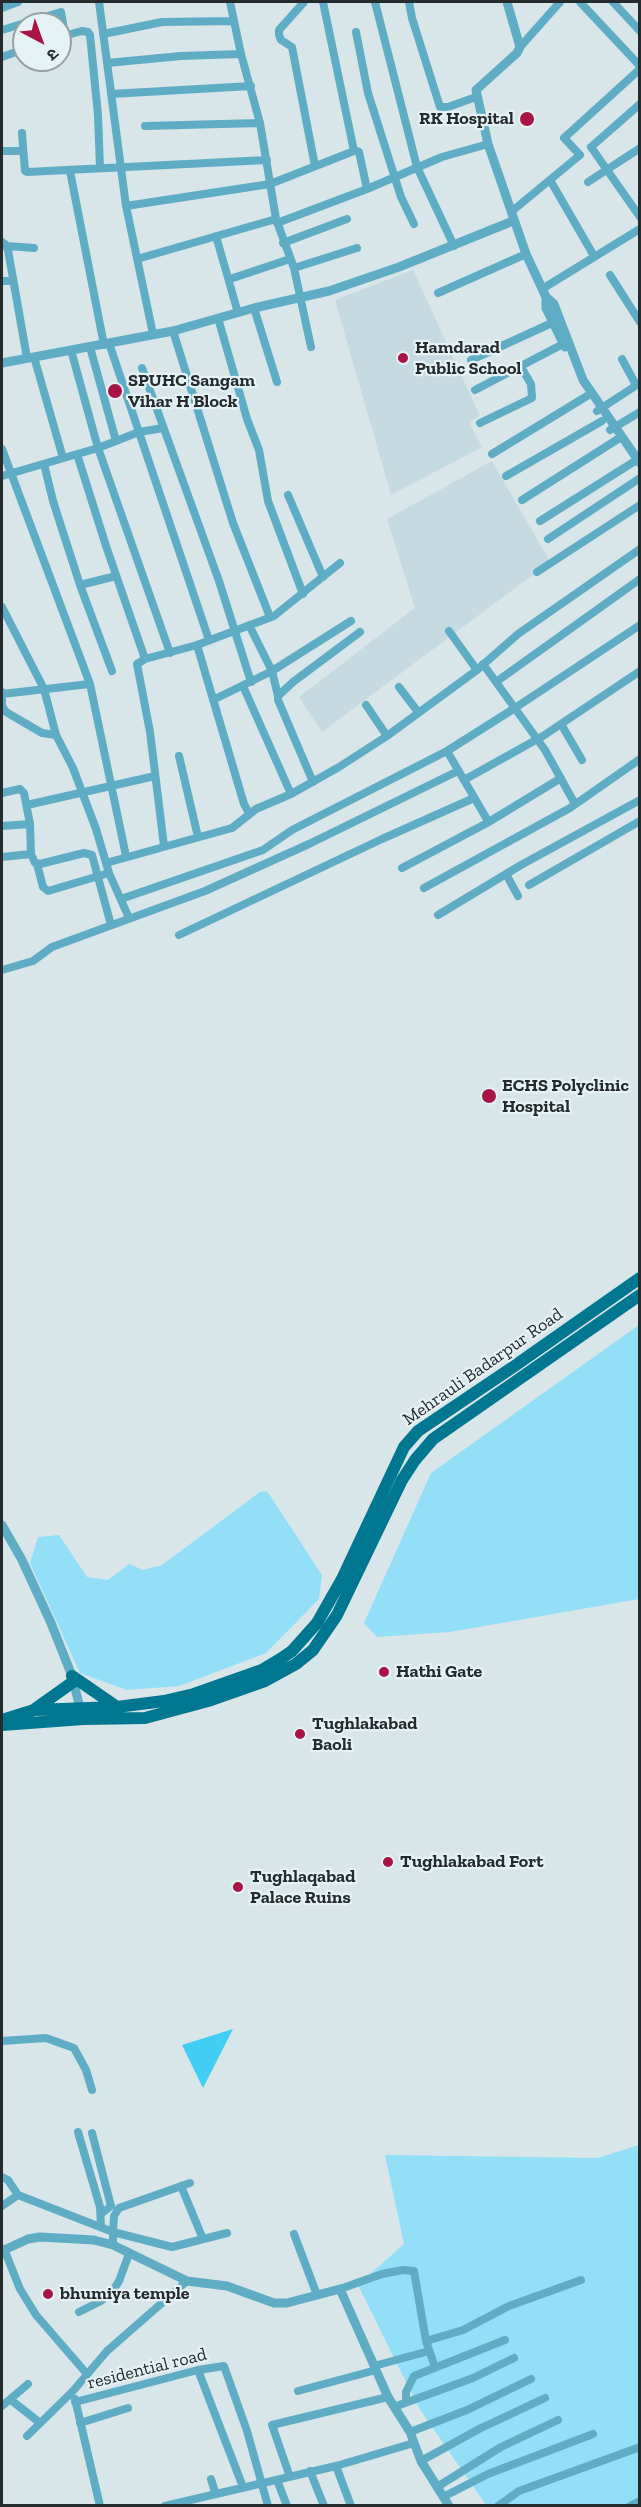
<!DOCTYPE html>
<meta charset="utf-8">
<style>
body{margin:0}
#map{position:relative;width:641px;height:2507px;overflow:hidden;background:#d8e5e9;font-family:"Zilla Slab","Noto Sans Devanagari",serif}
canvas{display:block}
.frame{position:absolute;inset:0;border:3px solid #252a2c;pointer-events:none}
.north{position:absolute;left:12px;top:12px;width:60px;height:60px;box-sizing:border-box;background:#e5f2f6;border:2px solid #98a2a5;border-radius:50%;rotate:139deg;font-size:16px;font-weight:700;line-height:24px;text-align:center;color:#252a2c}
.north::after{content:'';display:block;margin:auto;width:21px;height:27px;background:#a91446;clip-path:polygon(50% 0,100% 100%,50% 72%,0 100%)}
</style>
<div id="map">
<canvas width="641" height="2507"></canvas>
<div class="frame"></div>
<div class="north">उ</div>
</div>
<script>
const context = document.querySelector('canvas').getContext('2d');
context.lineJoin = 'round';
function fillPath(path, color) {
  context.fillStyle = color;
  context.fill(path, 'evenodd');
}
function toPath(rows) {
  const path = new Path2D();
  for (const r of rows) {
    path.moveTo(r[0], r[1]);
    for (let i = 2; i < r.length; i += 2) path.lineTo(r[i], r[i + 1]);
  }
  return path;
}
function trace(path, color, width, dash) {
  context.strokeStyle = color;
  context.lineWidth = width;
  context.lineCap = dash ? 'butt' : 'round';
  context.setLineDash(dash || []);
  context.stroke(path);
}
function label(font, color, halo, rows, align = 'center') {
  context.font = font + ' "Zilla Slab",serif';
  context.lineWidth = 4.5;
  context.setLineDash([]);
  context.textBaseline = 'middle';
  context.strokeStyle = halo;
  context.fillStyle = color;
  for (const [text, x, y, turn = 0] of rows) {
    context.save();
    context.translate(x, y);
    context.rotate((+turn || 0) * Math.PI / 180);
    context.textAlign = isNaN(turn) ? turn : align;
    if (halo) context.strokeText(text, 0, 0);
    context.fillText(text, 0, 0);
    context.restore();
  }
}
const built = toPath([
 [413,270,480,416,469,422,482,447,391,495,335,300],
 [492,461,550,562,322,732,299,697,415,608,387,519]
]);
const green = toPath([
 [639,1325,639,1599,450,1632,377,1637,364,1623,431,1473],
 [267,1491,322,1575,319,1599,266,1653,179,1686,127,1690,80,1673,30,1563,38,1537,59,1535,87,1577,108,1580,129,1564,143,1570,162,1565,260,1492],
 [639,2145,639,2505,486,2505,419,2408,358,2285,404,2244,385,2155,598,2158]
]);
const water = toPath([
 [233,2029,203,2088,182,2045]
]);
const minor = toPath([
 [99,2,126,206,153,334],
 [230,2,241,54,260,123,276,219,294,268,311,347],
 [304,2,279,30,279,35,281,40,292,47,315,166],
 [375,2,417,167,454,246],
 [409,2,412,18,440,107,448,107,476,97],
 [580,2,640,66],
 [613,2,640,31],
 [2,8,18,2],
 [2,30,61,12,65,35],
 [356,32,368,93,401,197,414,224],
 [103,34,162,22,234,21],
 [60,37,82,31,88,32,90,35,98,115,100,168],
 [520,47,560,2],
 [2,57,24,49],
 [107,63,181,56,241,54],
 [111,94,251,86],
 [640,104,591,147,640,217],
 [145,126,260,123],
 [22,133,25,171,27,172,267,160],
 [354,150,359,152,367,189],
 [2,151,23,151],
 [70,171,104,345],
 [550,180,594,256],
 [588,182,640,148],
 [126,206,270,184,354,151,323,2],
 [511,212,580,155,564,138,640,69],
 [277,223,367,189,442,157,488,144],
 [216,236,238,313],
 [2,242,5,244,8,250,27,358],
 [283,243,347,219],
 [7,246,34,248],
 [137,259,276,219],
 [294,268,357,248],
 [610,275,640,322],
 [230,279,290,259],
 [2,281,13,281],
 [542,289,640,229],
 [438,293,526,254],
 [254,308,277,382],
 [218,318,247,419,259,450,268,501,303,594],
 [173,331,233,523,270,617],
 [109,343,209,640],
 [90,347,116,441],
 [71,350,98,448,170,653],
 [34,357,63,458],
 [622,359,636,385],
 [471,360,554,322],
 [142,368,219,581,251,682],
 [475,390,563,344],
 [597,411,640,383],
 [480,423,532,398,531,384,521,367],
 [610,430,640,412],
 [2,449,90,684,2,694],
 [77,454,106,546,145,659],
 [492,454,587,396],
 [44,464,53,501,80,585,112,671],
 [2,476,98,448,139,432,163,428],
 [506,476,602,421],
 [288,495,323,577],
 [522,500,618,439],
 [540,521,640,458],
 [548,539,640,478],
 [537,572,640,505],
 [80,585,116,576],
 [2,607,44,689,56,735,73,768,96,829,109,873],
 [249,625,272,671,278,696],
 [449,631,477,670],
 [197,645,244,804,249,813],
 [483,664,545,750,575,804],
 [496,682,640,579],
 [90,684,126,856],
 [243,686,291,794],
 [399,687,418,712],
 [2,692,2,706,6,712,42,733,56,735],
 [213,700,272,671,351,621],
 [366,705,387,736],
 [561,724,582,760],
 [447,751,488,821],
 [179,756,198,837],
 [464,780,543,736,640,671],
 [313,782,278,700,278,696,293,682,360,632],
 [2,793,20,789,24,793,30,824,31,854,35,863,40,864,84,853,92,855,111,925],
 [27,805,155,776],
 [2,826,30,824],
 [164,846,150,732,137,664,145,659,197,645,274,616,340,563],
 [2,857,31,854],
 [106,863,232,828,256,809,291,794,339,767,387,736,477,670,518,634,640,549],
 [37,864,43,887,48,891,109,873,129,918],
 [402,868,487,823,561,778],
 [506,874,518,896],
 [529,885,640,821],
 [424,888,570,808,640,759],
 [121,899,263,850,292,830,447,751,515,708,640,625],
 [438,915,521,865,640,800],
 [179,935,382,839,474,798],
 [2,970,33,961,52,947,205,891,309,844,458,771],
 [2,2041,46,2038,74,2048,86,2070,92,2090],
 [78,2132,100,2207,101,2226],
 [92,2133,111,2206,101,2214],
 [2,2177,8,2180,18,2195,113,2232,113,2245],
 [190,2183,119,2208,114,2216,113,2232,172,2247,227,2233],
 [181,2186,203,2239],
 [2,2206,18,2195],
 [294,2234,317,2295],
 [4,2249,20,2289,36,2315,87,2374],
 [340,2289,382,2274,403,2270,414,2271,426,2341,435,2367],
 [79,2312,101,2301,112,2292,119,2281,129,2254],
 [426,2341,463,2330,509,2306,581,2280],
 [374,2366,429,2351],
 [198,2370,243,2487],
 [298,2391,376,2370],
 [75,2399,100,2506],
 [11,2400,40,2423],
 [75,2402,198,2370,224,2366,247,2431,268,2506],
 [406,2402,406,2392,414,2376,505,2340],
 [2,2406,28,2384],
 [394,2407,473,2378,514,2358],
 [80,2423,128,2408],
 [410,2432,467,2410,531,2379],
 [27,2436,73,2391,107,2351,187,2281],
 [421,2461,479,2429,545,2398],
 [336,2466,351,2506],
 [310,2471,324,2506],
 [290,2477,272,2425,388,2397],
 [211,2479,215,2492],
 [277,2480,287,2506],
 [437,2487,501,2447,558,2420],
 [443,2497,488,2474,593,2434],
 [165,2506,336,2466,414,2443],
 [498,2506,519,2491,640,2447],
 [630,2506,640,2501]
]);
const tertiary = toPath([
 [507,2,520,47,517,53,476,90,488,144,526,254,546,297,554,304,583,380,640,463],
 [546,297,546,308,565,347],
 [2,363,173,331,254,308,329,291,399,267,513,221],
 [2,1525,22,1560,51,1623,72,1676,81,1712],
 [2,2251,28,2239,40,2237,94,2240,113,2245,187,2281,227,2286,274,2303,287,2303,340,2289,388,2397,410,2432,421,2461,449,2506]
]);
const primary = toPath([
 [72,1676,117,1707],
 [35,1709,73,1682],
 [2,1720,34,1710,117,1707,164,1701,194,1694,262,1670,282,1658,292,1651,317,1623,342,1579,404,1447,418,1431,513,1367,640,1278],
 [2,1725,83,1719,145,1718,208,1701,265,1681,296,1664,313,1650,337,1615,402,1480,415,1460,433,1439,640,1295]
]);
const markers = [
 [527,119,8,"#a91446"],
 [403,358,6,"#a91446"],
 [115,391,8,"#a91446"],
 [489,1096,8,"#a91446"],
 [384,1672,6,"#a91446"],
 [300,1734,6,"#a91446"],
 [388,1862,6,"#a91446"],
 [238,1887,6,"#a91446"],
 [48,2294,6,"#a91446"]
];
const poiNames = [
 ["RK Hospital",514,119,"right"],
 ["Hamdarad",415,348],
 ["Public School",415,369],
 ["SPUHC Sangam",128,381],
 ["Vihar H Block",128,402],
 ["ECHS Polyclinic",502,1086],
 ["Hospital",502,1107],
 ["Hathi Gate",396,1672],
 ["Tughlakabad",312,1724],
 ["Baoli",312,1745],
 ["Tughlakabad Fort",400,1862],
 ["Tughlaqabad",250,1877],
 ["Palace Ruins",250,1898],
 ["bhumiya temple",60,2294]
];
const streetNames = [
 ["Mehrauli Badarpur Road",483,1367,-35],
 ["residential road",147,2369,-14]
];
fillPath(built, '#c5dae1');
fillPath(green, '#92dff7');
fillPath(water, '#40cef4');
trace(minor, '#5fadc5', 8);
trace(tertiary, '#5fadc5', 9);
trace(primary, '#007790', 12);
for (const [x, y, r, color] of markers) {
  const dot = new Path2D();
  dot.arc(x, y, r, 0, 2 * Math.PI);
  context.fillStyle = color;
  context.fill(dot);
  trace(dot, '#e5f2f6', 2);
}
label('bold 18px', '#252a2c', '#e5f2f6', poiNames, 'left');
label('18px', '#252a2c', '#e5f2f6', streetNames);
</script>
